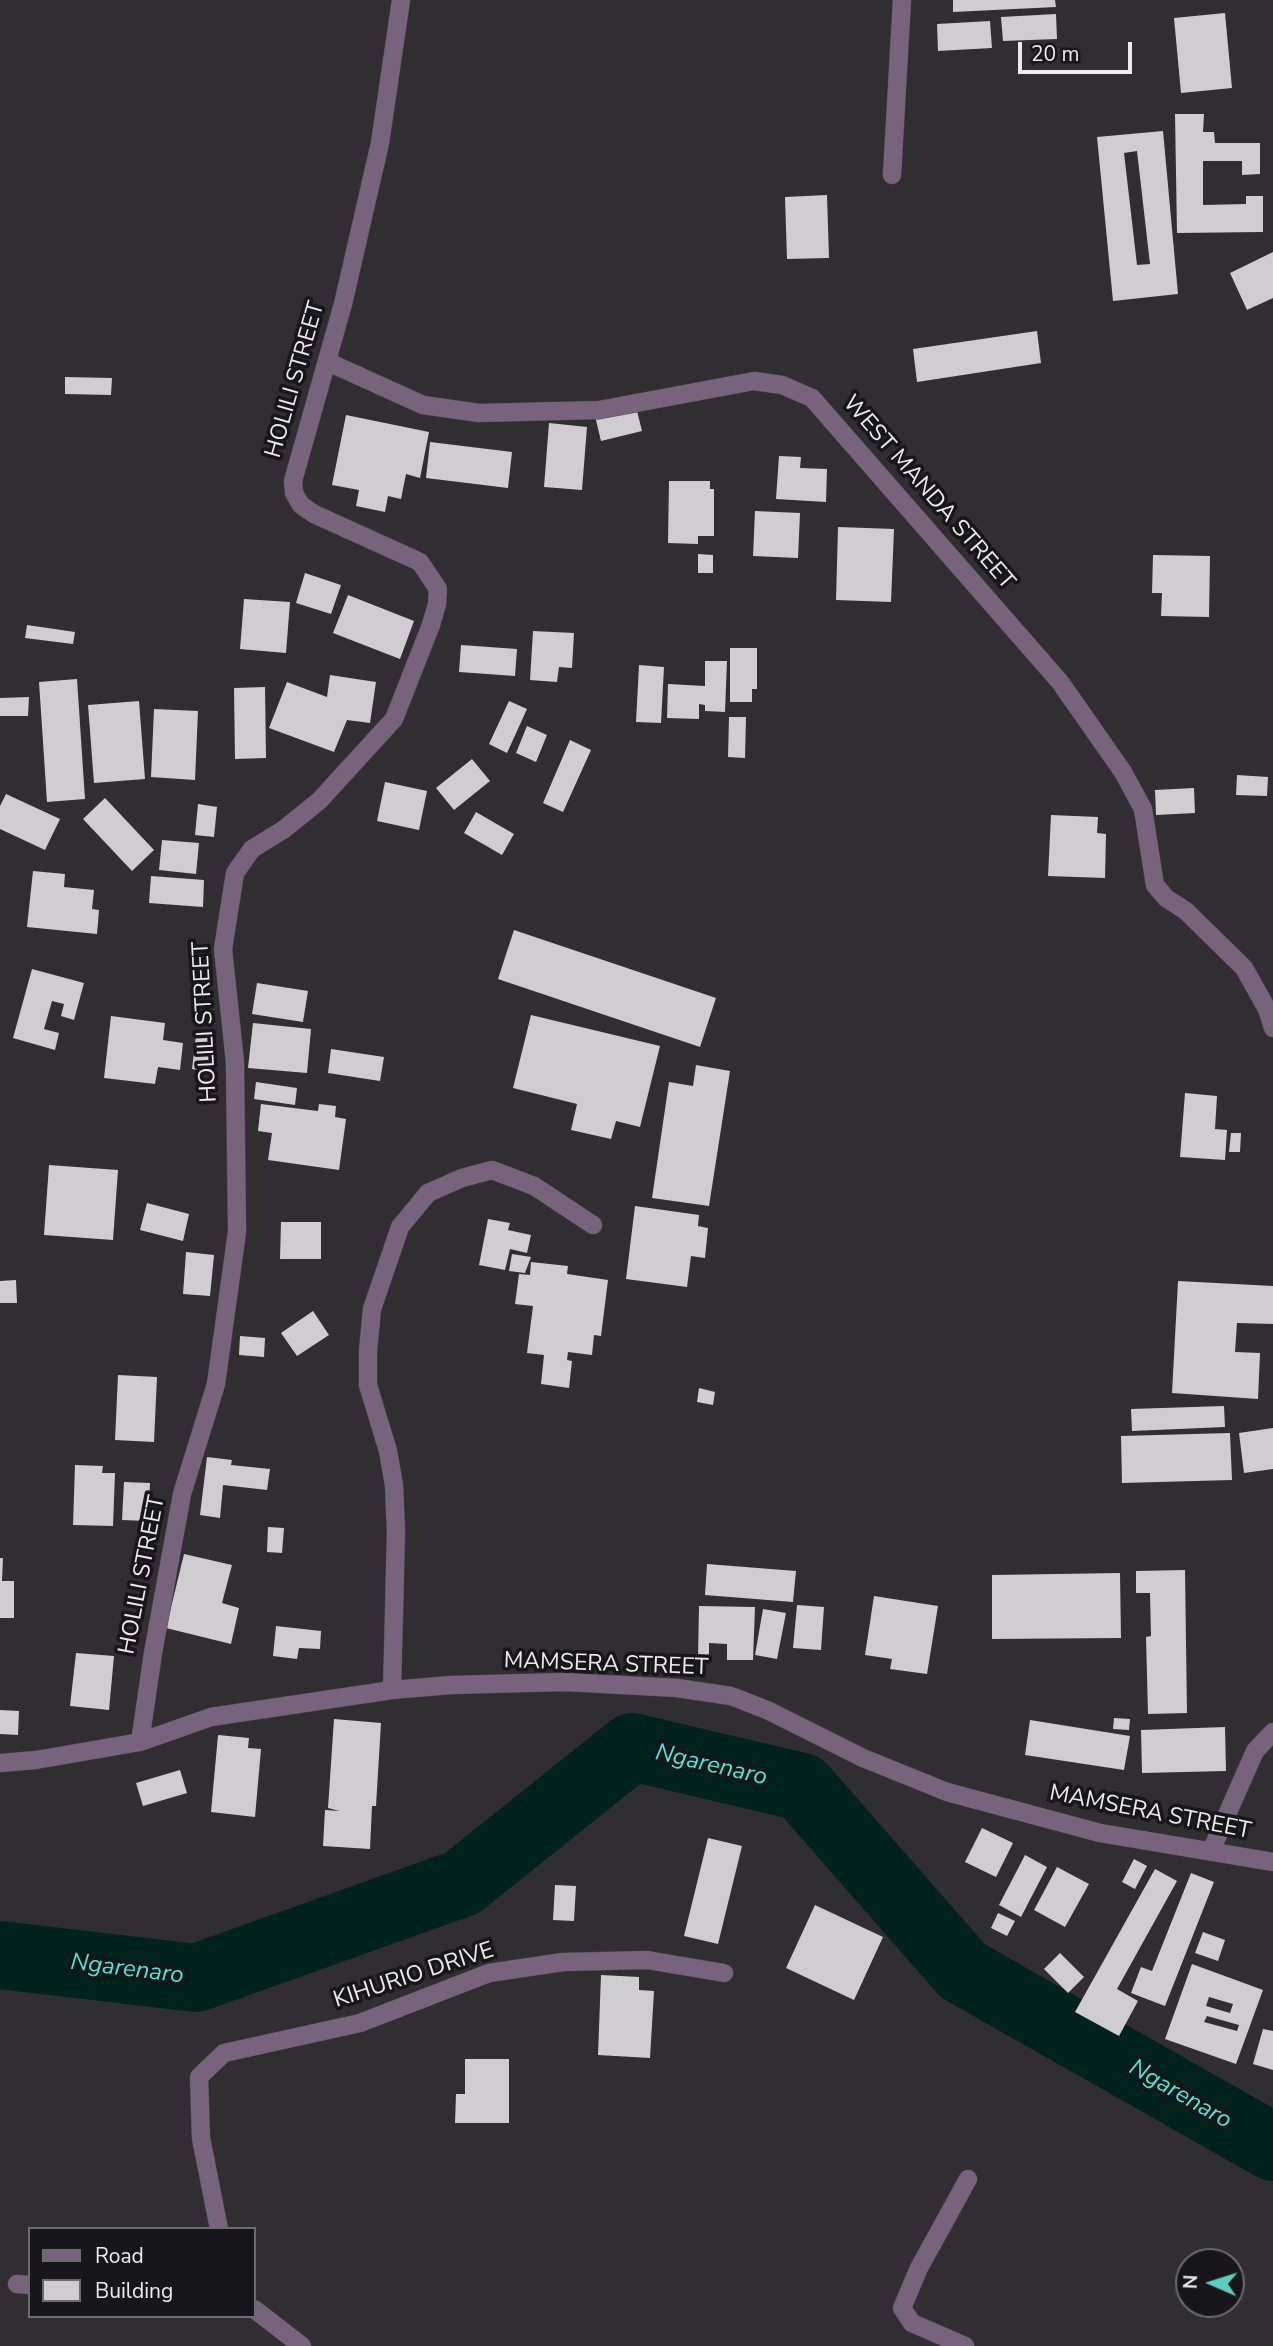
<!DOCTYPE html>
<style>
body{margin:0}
#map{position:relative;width:1273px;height:2346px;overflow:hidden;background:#302e30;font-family:"Nunito Sans",sans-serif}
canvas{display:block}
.legend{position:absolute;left:28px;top:2227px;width:228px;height:91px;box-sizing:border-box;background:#171618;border:2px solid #6c6b6d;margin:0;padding:9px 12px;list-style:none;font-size:21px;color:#eceaec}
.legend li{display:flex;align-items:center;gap:14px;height:35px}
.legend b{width:35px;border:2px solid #6c6b6d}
.north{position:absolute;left:1175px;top:2248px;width:70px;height:70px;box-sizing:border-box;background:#171618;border:2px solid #6c6b6d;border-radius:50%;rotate:273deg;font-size:19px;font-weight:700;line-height:28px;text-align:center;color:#eceaec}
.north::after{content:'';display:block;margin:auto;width:24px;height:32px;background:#5acebd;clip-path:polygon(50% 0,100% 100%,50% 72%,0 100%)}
.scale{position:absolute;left:1018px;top:42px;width:114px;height:32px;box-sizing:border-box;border:4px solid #eceaec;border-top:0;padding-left:9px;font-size:21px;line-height:24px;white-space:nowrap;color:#eceaec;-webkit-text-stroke:5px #171618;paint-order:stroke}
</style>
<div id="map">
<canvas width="1273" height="2346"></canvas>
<ul class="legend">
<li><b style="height:9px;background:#77647c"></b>Road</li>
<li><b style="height:19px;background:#d0cdd1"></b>Building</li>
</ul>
<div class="north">N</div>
<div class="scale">20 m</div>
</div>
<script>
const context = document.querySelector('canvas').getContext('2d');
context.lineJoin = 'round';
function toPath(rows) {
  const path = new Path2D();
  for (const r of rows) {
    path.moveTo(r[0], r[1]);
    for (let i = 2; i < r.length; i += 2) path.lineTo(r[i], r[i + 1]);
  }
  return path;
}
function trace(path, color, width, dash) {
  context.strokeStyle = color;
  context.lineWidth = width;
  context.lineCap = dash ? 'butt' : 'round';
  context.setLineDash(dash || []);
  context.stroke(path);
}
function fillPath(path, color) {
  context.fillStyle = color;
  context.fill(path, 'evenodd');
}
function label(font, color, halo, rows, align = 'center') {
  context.font = font + ' "Nunito Sans",sans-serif';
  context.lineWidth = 7;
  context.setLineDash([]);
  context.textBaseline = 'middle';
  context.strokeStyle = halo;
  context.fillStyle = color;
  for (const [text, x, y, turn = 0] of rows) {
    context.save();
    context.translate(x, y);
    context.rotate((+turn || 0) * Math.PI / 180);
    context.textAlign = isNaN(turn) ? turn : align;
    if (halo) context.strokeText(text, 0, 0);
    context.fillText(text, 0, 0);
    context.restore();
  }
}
const river = toPath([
 [0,1955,196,1978,462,1883,632,1747,802,1787,963,1971,1273,2147]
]);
const building = toPath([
 [953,0,1055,0,1056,7,953,12],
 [1225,13,1232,88,1181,93,1174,18],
 [1056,14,1057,39,1003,41,1001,17],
 [990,21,992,48,938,51,937,24],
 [1175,114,1204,114,1203,132,1214,132,1215,143,1260,143,1260,174,1242,175,1242,161,1203,161,1203,205,1246,204,1246,196,1263,196,1263,232,1177,233],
 [1163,131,1178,294,1113,301,1097,137],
 [1137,151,1150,264,1137,265,1124,153],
 [827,195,829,258,787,259,785,197],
 [1273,252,1273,298,1247,310,1230,273],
 [1037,331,1041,363,917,382,913,349],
 [65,377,112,378,111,395,65,394],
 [636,407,642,431,601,441,595,416],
 [346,415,429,432,420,478,406,474,401,499,388,496,385,512,356,506,359,490,332,485],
 [549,423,587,427,582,490,544,487],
 [430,442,512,452,508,488,426,478],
 [779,456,801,457,800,468,827,469,826,502,776,499],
 [669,481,710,481,710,489,714,489,714,536,698,536,698,544,668,543],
 [755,511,800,513,798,558,753,556],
 [838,527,894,529,891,602,836,600],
 [698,554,713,555,713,573,698,573],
 [1153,555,1210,556,1209,617,1161,616,1162,593,1152,593],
 [305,573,341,585,331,614,296,603],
 [348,595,414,621,400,659,333,633],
 [244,599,290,602,286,653,240,649],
 [27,625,75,632,73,644,25,638],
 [533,631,574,633,572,668,559,667,557,682,530,680],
 [461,645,517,649,515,676,459,672],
 [730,648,757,648,757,689,752,689,752,702,730,702],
 [705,661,727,661,725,712,705,711,705,705,699,704,699,719,667,718,668,684,705,686],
 [639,665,664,667,661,723,636,722],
 [330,675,376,682,370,723,347,720,334,752,269,728,287,682,327,697],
 [77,679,85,799,47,802,39,682],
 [265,687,266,758,235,759,234,688],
 [29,697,28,716,0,716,0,698],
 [139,701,145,779,94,783,88,705],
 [509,701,527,709,507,753,489,744],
 [154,709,198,711,195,780,151,777],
 [729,717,746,717,745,758,728,757],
 [527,726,547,735,536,762,516,753],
 [570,740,591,750,563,812,543,803],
 [472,759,490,781,454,810,436,788],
 [1237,775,1268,777,1267,796,1236,795],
 [385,782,427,791,419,830,377,821],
 [1194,788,1195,813,1156,815,1155,790],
 [6,794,60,819,45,850,0,829,0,806],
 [105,798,154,850,132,871,83,819],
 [198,804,217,807,214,837,195,835],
 [476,812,514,834,502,855,464,833],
 [1051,815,1098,817,1097,833,1106,834,1105,878,1048,876],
 [162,840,199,843,196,874,159,870],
 [33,871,65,874,64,887,94,890,92,909,99,910,97,934,27,927],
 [151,876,204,880,203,907,149,903],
 [514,930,716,998,700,1047,498,979],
 [32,969,84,983,74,1020,61,1016,64,1004,52,1001,44,1029,59,1033,55,1050,13,1038],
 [257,983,308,991,303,1022,252,1014],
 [531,1015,660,1046,640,1127,616,1121,611,1139,571,1130,577,1104,513,1088],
 [111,1016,165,1023,163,1040,183,1043,180,1070,158,1067,155,1084,104,1078],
 [253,1023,311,1029,307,1073,248,1068],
 [196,1035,212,1037,209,1071,192,1069],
 [331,1049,384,1057,380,1081,328,1073],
 [696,1065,730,1071,709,1206,652,1198,669,1082,693,1086],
 [256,1082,297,1088,295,1105,254,1099],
 [1185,1093,1217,1096,1215,1129,1227,1130,1225,1160,1180,1157],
 [261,1104,318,1111,319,1104,336,1106,335,1117,346,1119,339,1170,268,1160,272,1133,258,1131],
 [1231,1133,1241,1133,1240,1152,1229,1152],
 [49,1165,118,1170,113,1240,44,1235],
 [147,1203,189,1214,183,1241,140,1230],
 [635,1206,699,1215,698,1226,708,1228,705,1258,691,1256,687,1287,626,1279],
 [488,1219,510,1223,508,1230,531,1235,527,1253,510,1249,505,1270,479,1265],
 [281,1222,321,1222,321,1259,280,1259],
 [186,1252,214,1255,210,1296,183,1294],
 [512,1254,531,1257,525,1273,509,1271],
 [531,1262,568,1266,567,1274,608,1280,601,1336,594,1335,592,1355,568,1352,567,1360,572,1361,569,1388,541,1384,544,1355,527,1353,533,1306,515,1304,519,1274,530,1275],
 [16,1280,17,1303,0,1303,0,1281],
 [1178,1281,1273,1286,1273,1324,1237,1323,1235,1352,1260,1353,1258,1399,1172,1393],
 [313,1311,329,1335,297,1356,281,1333],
 [240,1336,265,1338,264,1357,239,1355],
 [118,1375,157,1377,154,1442,115,1440],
 [699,1388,715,1392,713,1405,697,1402],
 [1224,1406,1225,1427,1132,1431,1131,1409],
 [1273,1428,1273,1469,1244,1473,1239,1433],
 [1230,1433,1232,1480,1122,1483,1121,1436],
 [207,1457,232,1460,231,1465,270,1469,267,1490,223,1485,220,1518,200,1515],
 [75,1465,103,1466,102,1473,115,1473,113,1526,73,1525],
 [124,1482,150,1483,148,1521,122,1520],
 [268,1527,284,1528,282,1553,267,1552],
 [184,1554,232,1565,222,1603,239,1608,231,1644,166,1628],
 [0,1558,3,1558,2,1581,14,1581,14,1618,0,1618],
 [707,1564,796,1571,793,1602,705,1595],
 [1185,1570,1187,1713,1148,1714,1146,1637,1151,1636,1150,1593,1136,1593,1136,1571],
 [1120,1573,1121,1638,992,1639,992,1575],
 [874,1596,938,1606,927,1674,890,1669,892,1659,865,1655],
 [797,1605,824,1607,821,1650,793,1648],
 [699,1606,755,1607,753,1660,727,1660,727,1644,709,1643,709,1659,698,1659],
 [763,1609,786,1613,777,1659,755,1655],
 [276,1626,321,1631,320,1649,299,1648,297,1659,273,1656],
 [76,1653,114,1656,109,1710,70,1706],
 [0,1710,19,1711,18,1735,0,1734],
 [1114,1718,1130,1719,1129,1730,1113,1729],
 [334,1719,381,1723,376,1806,372,1806,370,1849,323,1846,325,1810,340,1811,328,1808],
 [1030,1720,1130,1736,1124,1770,1025,1755],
 [1225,1727,1226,1771,1142,1773,1141,1730],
 [218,1735,249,1738,248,1748,261,1749,255,1817,211,1812],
 [180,1770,187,1793,143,1806,136,1783],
 [982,1828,1013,1843,996,1877,965,1862],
 [708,1838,742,1846,718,1944,684,1936],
 [1025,1855,1047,1867,1021,1917,999,1905],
 [1134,1859,1147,1866,1135,1889,1122,1882],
 [1057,1867,1089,1884,1065,1927,1034,1910],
 [1155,1869,1177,1881,1117,1989,1138,2001,1119,2036,1075,2012],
 [1191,1873,1214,1882,1165,2006,1131,1993,1141,1967,1152,1971],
 [555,1885,576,1886,574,1921,553,1920],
 [815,1905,883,1937,854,2000,786,1968],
 [998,1913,1015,1921,1007,1936,991,1928],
 [1203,1932,1225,1940,1218,1961,1195,1953],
 [1060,1953,1084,1977,1068,1993,1044,1969],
 [1192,1964,1263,1990,1236,2064,1165,2039],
 [1209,1997,1233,2004,1230,2013,1206,2006],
 [1207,2016,1239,2025,1237,2031,1204,2022],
 [601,1975,639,1977,639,1990,654,1991,650,2058,598,2055],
 [1263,2029,1273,2031,1273,2070,1253,2064],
 [465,2059,509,2059,509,2123,455,2123,456,2094,465,2094]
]);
const minor = toPath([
 [892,175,902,0],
 [328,362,423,405,479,413,599,410,754,381,782,385,812,398,1060,682,1123,772,1143,809,1155,885,1166,898,1186,911,1244,968,1267,1009,1273,1028],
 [392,1690,396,1532,394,1485,388,1451,368,1385,368,1351,372,1309,400,1227,428,1193,462,1178,492,1170,534,1186,593,1225],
 [140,1742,153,1653,182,1494,216,1384,237,1232,235,1062,223,949,235,873,252,849,283,830,319,801,394,719,431,625,437,604,438,589,420,562,314,514,301,505,294,493,293,481,343,304,380,143,401,0],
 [0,1763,36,1760,140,1742,211,1717,392,1690,451,1685,565,1682,677,1688,731,1696,767,1710,863,1758,947,1792,1100,1833,1273,1862],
 [1211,1851,1255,1751,1273,1732],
 [219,2229,201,2138,199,2077,224,2053,360,2023,489,1973,563,1962,647,1960,724,1973],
 [17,2284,30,2285],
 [254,2309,302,2346],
 [965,2346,912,2323,902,2308,919,2268,968,2179]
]);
const streetNames = [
 ["HOLILI STREET",296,380,-74],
 ["WEST MANDA STREET",928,493,49],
 ["HOLILI STREET",206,1022,-93],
 ["HOLILI STREET",143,1575,-79],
 ["MAMSERA STREET",606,1665,2],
 ["MAMSERA STREET",1150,1813,11],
 ["KIHURIO DRIVE",414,1976,-18]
];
const waterNames = [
 ["Ngarenaro",711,1766,13],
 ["Ngarenaro",127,1970,7],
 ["Ngarenaro",1180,2095,30]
];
trace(river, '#01221d', 68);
fillPath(building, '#d0cdd1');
trace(minor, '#4e4c4e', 19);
trace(minor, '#77647c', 18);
label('23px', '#eceaec', '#171618', streetNames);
label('italic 24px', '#51e4d1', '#171618', waterNames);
</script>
